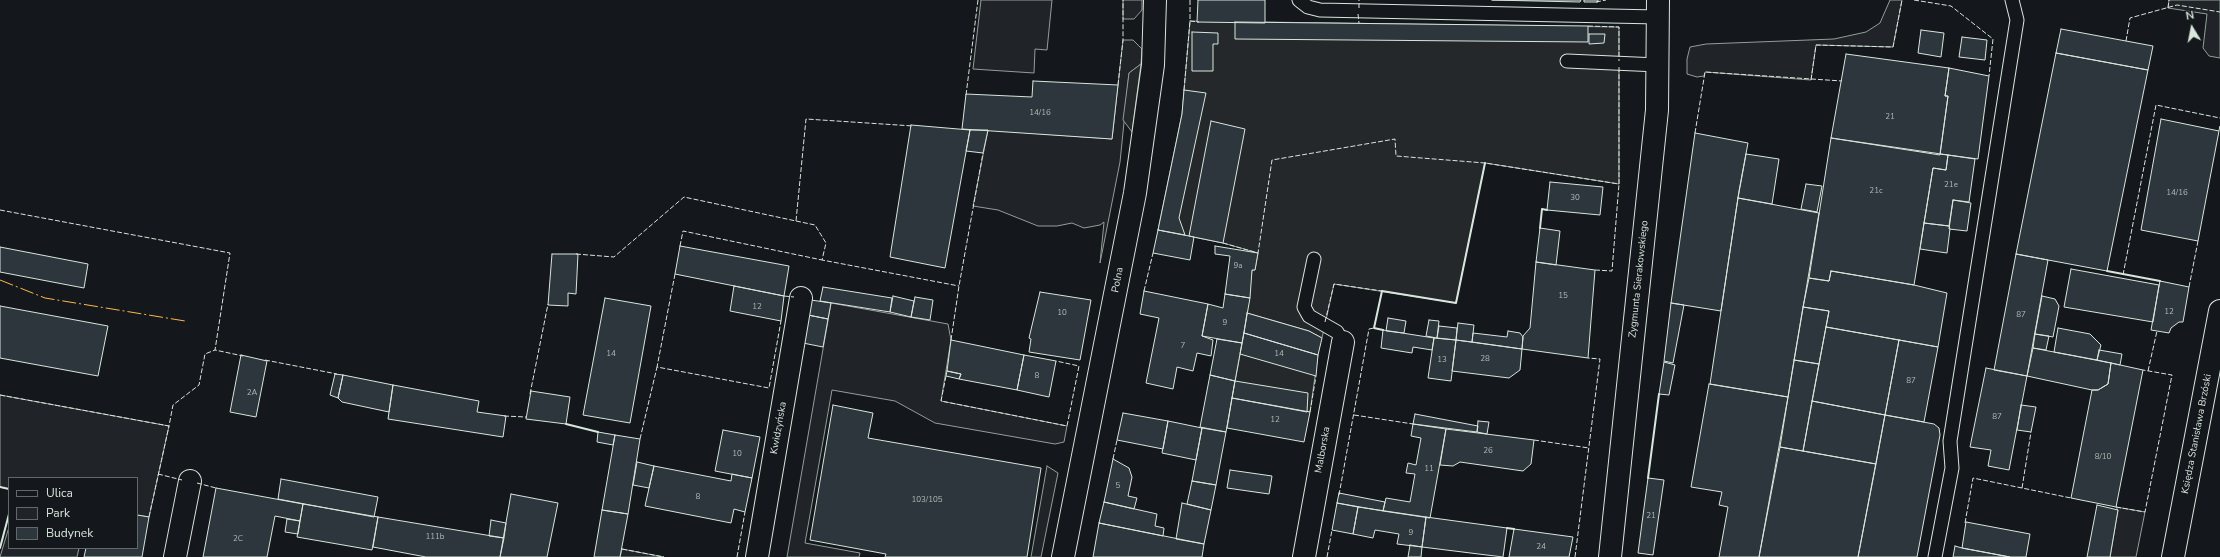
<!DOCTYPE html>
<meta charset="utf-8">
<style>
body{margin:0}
#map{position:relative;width:2220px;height:557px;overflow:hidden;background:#14181c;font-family:"Nunito Sans",sans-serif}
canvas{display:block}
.legend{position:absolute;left:8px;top:477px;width:130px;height:72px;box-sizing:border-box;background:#14181c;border:1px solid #626a69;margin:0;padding:5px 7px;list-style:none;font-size:12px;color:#d8e6dc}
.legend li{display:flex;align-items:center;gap:8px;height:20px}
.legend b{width:20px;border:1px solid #626a69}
.north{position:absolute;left:2172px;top:8px;width:40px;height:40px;-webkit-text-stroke:3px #14181c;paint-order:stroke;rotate:350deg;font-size:11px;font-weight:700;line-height:16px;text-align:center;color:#d8e6dc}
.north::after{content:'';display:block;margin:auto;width:14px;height:18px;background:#d8e6dc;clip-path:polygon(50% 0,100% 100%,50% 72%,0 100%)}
</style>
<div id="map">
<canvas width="2220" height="557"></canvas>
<ul class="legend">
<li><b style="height:5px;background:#14181c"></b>Ulica</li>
<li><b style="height:11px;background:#202428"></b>Park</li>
<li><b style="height:11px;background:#2c363c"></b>Budynek</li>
</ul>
<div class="north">N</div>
</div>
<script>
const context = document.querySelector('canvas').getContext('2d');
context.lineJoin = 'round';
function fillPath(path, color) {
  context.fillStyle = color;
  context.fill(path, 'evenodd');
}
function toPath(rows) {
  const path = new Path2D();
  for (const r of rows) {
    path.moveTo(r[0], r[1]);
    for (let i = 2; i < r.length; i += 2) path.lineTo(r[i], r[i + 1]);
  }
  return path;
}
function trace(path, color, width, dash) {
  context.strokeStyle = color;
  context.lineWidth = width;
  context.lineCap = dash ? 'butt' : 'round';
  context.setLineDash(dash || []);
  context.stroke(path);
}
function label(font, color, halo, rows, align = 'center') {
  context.font = font + ' "Nunito Sans",sans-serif';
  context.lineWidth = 3;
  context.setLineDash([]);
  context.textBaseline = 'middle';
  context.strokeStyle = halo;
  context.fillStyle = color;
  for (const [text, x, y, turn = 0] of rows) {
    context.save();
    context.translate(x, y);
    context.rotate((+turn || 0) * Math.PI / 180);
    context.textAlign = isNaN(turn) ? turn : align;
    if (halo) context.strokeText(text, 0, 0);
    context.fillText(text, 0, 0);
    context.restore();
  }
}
const green = toPath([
 [981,0,1052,0,1047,50,1035,49,1034,73,973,69,981,0],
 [1123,0,1142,0,1142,10,1134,19,1123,19,1123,0],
 [1890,0,1902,0,1893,47,1816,45,1811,80,1705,72,1704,76,1697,77,1687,74,1687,59,1690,47,1706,44,1834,39,1866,32,1880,23,1890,0],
 [2169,0,2220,0,2220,58,2209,56,2203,48,2207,14,2168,8,2169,0],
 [1123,40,1133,40,1142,49,1141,64,1129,73,1120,162,1100,263,1104,222,1100,225,1084,228,1072,223,1057,226,1038,226,998,210,973,206,988,130,1112,139,1123,40],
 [831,303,948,324,951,340,941,401,1067,426,1064,442,1055,444,935,423,895,401,832,390,805,543,860,553,859,557,787,557,831,303],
 [0,395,169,426,149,517,137,515,137,478,9,478,9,489,0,487,0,395],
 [1047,466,1058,473,1041,557,1031,557,1047,466],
 [2116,507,2145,512,2136,557,2110,557,2118,510,2116,507],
 [9,527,9,548,79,548,77,557,0,557,9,527],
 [622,549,664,557,620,557,622,549]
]);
const parking = toPath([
 [1190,21,1619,27,1619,184,1485,163,1456,303,1334,284,1322,338,1309,331,1247,313,1252,270,1255,270,1258,253,1223,243,1158,230,1182,114,1190,21],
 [1141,64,1132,132,1123,120,1129,73,1141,64],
 [1244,333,1318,355,1310,412,1232,398,1244,333]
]);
const building = toPath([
 [1198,0,1265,0,1265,23,1197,22,1198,0],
 [1492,0,1581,0,1580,2,1492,0],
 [1584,0,1598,0,1598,2,1584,2,1584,0],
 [1235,22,1588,26,1588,42,1235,39,1235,22],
 [2061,29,2153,46,2148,70,2056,53,2061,29],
 [1921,30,1944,33,1941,57,1918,53,1921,30],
 [1192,32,1218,33,1218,44,1213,44,1213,71,1192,71,1192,32],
 [1589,34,1605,34,1604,43,1589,44,1589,34],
 [1962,37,1987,40,1985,60,1959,57,1962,37],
 [2056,53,2148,70,2107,271,2016,254,2056,53],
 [1846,54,1949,68,1945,96,1948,96,1940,155,1831,138,1846,54],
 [1949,68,1989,76,1978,159,1940,154,1948,96,1945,96,1949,68],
 [1033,81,1118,85,1112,139,962,129,966,94,1032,97,1033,81],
 [1184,90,1206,93,1179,218,1185,235,1158,230,1182,114,1184,90],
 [2161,119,2219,131,2198,241,2141,230,2161,119],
 [1211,121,1245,129,1223,243,1189,236,1211,121],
 [911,125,970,130,945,268,890,257,911,125],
 [970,130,988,130,983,153,966,151,970,130],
 [1695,133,1748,143,1739,191,1721,311,1671,303,1695,133],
 [1831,138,1948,155,1946,170,1933,168,1914,285,1831,271,1829,281,1809,278,1831,138],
 [1746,154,1779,159,1772,204,1738,198,1746,154],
 [1948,155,1975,159,1969,202,1953,200,1949,226,1924,223,1933,168,1946,170,1948,155],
 [1550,182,1603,187,1600,215,1547,210,1550,182],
 [1806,184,1822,186,1817,212,1801,209,1806,184],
 [1738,198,1819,213,1788,397,1710,384,1738,198],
 [1953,200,1971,203,1967,231,1949,229,1953,200],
 [1924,223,1949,226,1950,229,1947,253,1920,249,1924,223],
 [1540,228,1560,231,1556,265,1536,262,1540,228],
 [1158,230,1194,237,1190,260,1153,253,1158,230],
 [680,246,789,266,784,296,675,274,680,246],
 [1215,246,1258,253,1255,270,1252,270,1250,298,1225,294,1230,256,1215,254,1215,246],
 [0,247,88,264,84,288,0,272,0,247],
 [552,254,578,254,576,294,568,293,568,306,548,305,552,254],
 [2016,254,2048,260,2027,376,1994,370,2016,254],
 [1536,262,1595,270,1588,358,1522,349,1523,336,1530,328,1536,262],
 [2071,269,2159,285,2153,322,2064,307,2071,269],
 [1831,271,1914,285,1947,293,1938,347,1826,327,1829,311,1803,307,1809,278,1829,281,1831,271],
 [2160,281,2189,287,2183,322,2179,322,2171,328,2169,333,2151,330,2160,281],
 [734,286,784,296,781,321,730,311,734,286],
 [823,287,892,298,890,312,820,301,823,287],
 [1144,291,1208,304,1202,336,1213,340,1211,356,1197,353,1193,371,1177,367,1173,389,1146,383,1159,318,1140,314,1144,291],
 [1040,292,1091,300,1080,360,1029,352,1031,339,1029,338,1040,292],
 [1225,294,1250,298,1242,343,1202,336,1208,304,1223,308,1225,294],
 [893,296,914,301,911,317,890,312,893,296],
 [2042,296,2055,299,2059,306,2053,337,2035,334,2042,296],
 [915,297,933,300,930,320,911,317,915,297],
 [605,298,651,306,630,423,583,415,605,298],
 [811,300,831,303,828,319,808,315,811,300],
 [1671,303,1684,305,1673,363,1664,361,1671,303],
 [0,306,108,326,98,376,0,358,0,306],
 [1803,307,1829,311,1819,364,1794,360,1803,307],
 [1247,313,1309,331,1322,338,1318,355,1244,333,1247,313],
 [808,315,828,319,823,347,803,343,808,315],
 [1388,318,1406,321,1404,333,1386,331,1388,318],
 [1429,320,1439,321,1437,338,1426,336,1429,320],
 [1458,323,1474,325,1472,342,1456,340,1458,323],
 [1439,326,1457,328,1456,340,1437,338,1439,326],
 [1826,327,1899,340,1885,415,1812,401,1826,327],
 [2058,328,2090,334,2101,345,2097,360,2054,352,2058,328],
 [1383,330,1434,338,1432,350,1413,347,1412,353,1381,348,1383,330],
 [1508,331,1520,333,1523,337,1522,349,1472,342,1473,333,1507,337,1508,331],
 [1244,333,1318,355,1316,376,1240,354,1244,333],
 [2035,334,2049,336,2046,350,2033,348,2035,334],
 [1434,338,1456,340,1451,381,1428,378,1434,338],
 [1217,339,1242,343,1235,381,1210,375,1217,339],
 [951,340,1024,355,1017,390,959,379,961,374,947,371,951,340],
 [1456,340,1522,349,1520,370,1509,378,1452,371,1456,340],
 [1899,340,1938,347,1924,422,1885,415,1899,340],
 [2033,348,2111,363,2108,384,2098,390,2092,390,2027,376,2033,348],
 [2099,350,2122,354,2120,365,2097,360,2099,350],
 [241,355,267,361,256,417,230,412,241,355],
 [1024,355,1056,361,1049,397,1017,390,1024,355],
 [1794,360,1819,364,1803,451,1780,447,1794,360],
 [1664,362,1675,365,1669,395,1659,394,1664,362],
 [2111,363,2143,370,2116,507,2071,498,2092,390,2098,390,2108,384,2111,363],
 [1986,368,2027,376,2009,470,1988,466,1991,450,1970,447,1986,368],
 [947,371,961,374,959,379,946,376,947,371],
 [335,374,343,375,338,398,330,395,335,374],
 [343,375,393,385,389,412,342,402,338,398,343,375],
 [1210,375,1235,381,1226,432,1200,427,1210,375],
 [1235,381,1308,393,1307,412,1232,398,1235,381],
 [1709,384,1788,397,1759,557,1719,557,1728,507,1719,505,1722,492,1691,487,1709,384],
 [393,385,479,401,477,412,506,416,503,437,388,419,393,385],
 [531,391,570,397,566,424,526,419,531,391],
 [1232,398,1310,412,1304,442,1227,428,1232,398],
 [1812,401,1885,415,1876,464,1803,451,1812,401],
 [833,405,873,413,868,438,1041,468,1027,557,885,557,886,554,810,540,833,405],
 [2021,405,2036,407,2031,432,2017,430,2021,405],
 [1123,413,1168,421,1163,449,1117,440,1123,413],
 [1415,414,1478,426,1477,432,1413,424,1415,414],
 [1885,415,1934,424,1939,428,1940,435,1917,557,1858,557,1885,415],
 [1168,421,1202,428,1196,460,1162,453,1168,421],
 [1478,421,1489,422,1487,434,1477,432,1478,421],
 [1413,424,1446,429,1430,518,1383,511,1386,498,1410,502,1415,474,1406,473,1408,463,1416,465,1421,438,1411,436,1413,424],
 [1202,428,1226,432,1216,485,1192,481,1202,428],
 [1446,429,1534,440,1531,464,1523,471,1460,462,1453,466,1440,465,1446,429],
 [723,430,760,437,752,478,715,471,723,430],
 [598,432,615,435,613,445,597,442,598,432],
 [615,435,640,439,628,514,602,510,615,435],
 [1780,447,1876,464,1858,557,1759,557,1780,447],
 [1113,459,1129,468,1132,477,1128,496,1137,498,1134,509,1104,502,1113,459],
 [637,462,654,466,649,488,633,485,637,462],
 [654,466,731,481,732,474,752,478,745,512,734,509,731,523,645,506,654,466],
 [1230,470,1272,476,1269,494,1227,488,1230,470],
 [1648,478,1664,480,1653,555,1638,553,1648,478],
 [281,479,378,497,374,517,278,499,281,479],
 [1192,481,1216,485,1211,510,1187,504,1192,481],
 [216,488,303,504,300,521,275,516,267,557,203,557,216,488],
 [1339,493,1385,502,1383,511,1337,503,1339,493],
 [511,494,558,503,547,557,500,557,511,494],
 [1104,502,1157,514,1155,526,1164,528,1163,536,1099,523,1104,502],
 [1182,503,1211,510,1204,544,1176,539,1182,503],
 [1337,503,1358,507,1353,534,1332,530,1337,503],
 [303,504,378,517,372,550,297,537,303,504],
 [2097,505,2118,510,2110,557,2087,557,2097,505],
 [1358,507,1426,517,1422,547,1397,544,1399,534,1375,530,1373,538,1353,534,1358,507],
 [602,510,628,514,620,557,594,557,602,510],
 [137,515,149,517,142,557,84,557,86,548,137,548,137,515],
 [378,517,504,538,500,557,426,557,373,547,378,517],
 [1426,517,1507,528,1503,557,1422,547,1426,517],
 [287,519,300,521,298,534,285,532,287,519],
 [491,520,506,523,504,538,489,536,491,520],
 [1966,522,2030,534,2026,557,2010,557,1962,548,1966,522],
 [1099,523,1204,544,1202,557,1093,557,1099,523],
 [1514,529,1573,537,1569,557,1509,557,1514,529],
 [1410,545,1422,547,1421,557,1408,557,1410,545],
 [1955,546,1962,548,2010,557,1953,557,1955,546]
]);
const lane = toPath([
 [1299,0,1308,7,1320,10,1658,17],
 [1567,61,1658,65],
 [1314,259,1304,307,1309,316,1337,332,1343,342],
 [1935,557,1952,468,1950,441,2017,20,2012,0]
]);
const street = toPath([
 [175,557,190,481],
 [757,557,801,298],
 [1063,557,1135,193,1153,65,1155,0],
 [1304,557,1343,342],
 [1610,557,1657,110,1658,0],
 [2173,557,2220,311]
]);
const fence = toPath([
 [1190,0,1190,21,1199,22],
 [1914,0,1951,6,1993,39,1989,76],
 [1596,2,1606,0],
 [1359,8,1359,0],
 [2168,8,2169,0],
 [1358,14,1359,23],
 [1588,26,1619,27,1619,61],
 [2126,41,2130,18,2177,5,2220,12],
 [1811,80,1816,45,1893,47,1902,0],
 [1118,85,1123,40,1123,0],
 [1184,90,1190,21],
 [966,95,978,0],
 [2219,131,2220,125],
 [1695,133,1705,72,1842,81],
 [0,210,230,253,215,350,243,356],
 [796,221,815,225,826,243,822,260,959,286],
 [1223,243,1258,253,1272,160,1395,139,1396,156,1485,163,1619,184,1619,67],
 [680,246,683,231,822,260],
 [576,254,614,257,684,197,796,221,806,119,913,126],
 [1595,270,1612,271,1619,184],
 [675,274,657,367,769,388,781,321],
 [2123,275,2156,105,2220,118],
 [2189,287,2198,241],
 [1144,291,1153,253],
 [784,296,794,297],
 [1325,322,1334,284,1382,291],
 [951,340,959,286,983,153],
 [265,360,337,374],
 [2148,371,2157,331],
 [946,376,941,401,1067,426,1079,366,1056,361],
 [530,394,548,304],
 [0,395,169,426,173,405,199,385,205,354,215,350],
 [1310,412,1316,376],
 [1354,415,1413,424],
 [504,416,526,417],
 [640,439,657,367],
 [1534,440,1589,448],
 [1113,459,1117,440],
 [158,474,182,480],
 [197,483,216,488],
 [2022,488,2031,432],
 [1339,495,1369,329,1374,328],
 [2116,507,2145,512,2172,375,2143,370],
 [149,517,169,426],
 [1965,523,1973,478,2071,498],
 [622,549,664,557],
 [737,557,745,512],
 [1327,557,1332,530],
 [1575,557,1600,359,1588,358]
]);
const wall = toPath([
 [1540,228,1542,209,1547,210],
 [2107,271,2160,281],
 [1383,330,1374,328,1382,291,1456,303,1485,163],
 [566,424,598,432],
 [1648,478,1659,394],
 [0,487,9,489],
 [1507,528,1514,529],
 [0,548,9,514]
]);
const power = toPath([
 [0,280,45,298,185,321]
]);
const numberNames = [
 ["14/16",1040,113],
 ["21",1890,117],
 ["21e",1951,185],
 ["21c",1876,191],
 ["14/16",2177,193],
 ["30",1575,198],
 ["9a",1238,266],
 ["15",1563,296],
 ["12",757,307],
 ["12",2169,312],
 ["10",1062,313],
 ["87",2021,315],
 ["9",1225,323],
 ["7",1183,346],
 ["14",611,354],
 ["14",1279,354],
 ["28",1485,359],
 ["13",1442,360],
 ["8",1037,376],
 ["87",1911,381],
 ["2A",252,393],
 ["87",1997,417],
 ["12",1275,420],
 ["26",1488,451],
 ["10",737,454],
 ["8/10",2103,457],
 ["11",1429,469],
 ["5",1118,486],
 ["8",698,497],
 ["103/105",927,500],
 ["21",1651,516],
 ["9",1411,533],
 ["111b",435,537],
 ["2C",238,539],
 ["24",1541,547]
];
const streetNames = [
 ["Zygmunta Sierakowskiego",1639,279,-84],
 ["Polna",1118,280,-79],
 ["Kwidzyńska",779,428,-80],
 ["Księdza Stanisława Brzóski",2197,434,-79],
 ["Malborska",1323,450,-80]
];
fillPath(green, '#202428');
trace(green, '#939e99', 1);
fillPath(parking, '#24282b');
trace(parking, '#939e99', 1);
fillPath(building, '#2c363c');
trace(building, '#d8e6dc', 1);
trace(lane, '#d8e6dc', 15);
trace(street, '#d8e6dc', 24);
trace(lane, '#14181c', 13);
trace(street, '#14181c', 22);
trace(fence, '#d8e6dc', 1, [5, 2]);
trace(wall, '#d8e6dc', 2);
trace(power, '#ffb74d', 1, [14, 3, 2, 3]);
label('8px', '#adbab4', null, numberNames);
label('10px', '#d8e6dc', '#14181c', streetNames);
</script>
